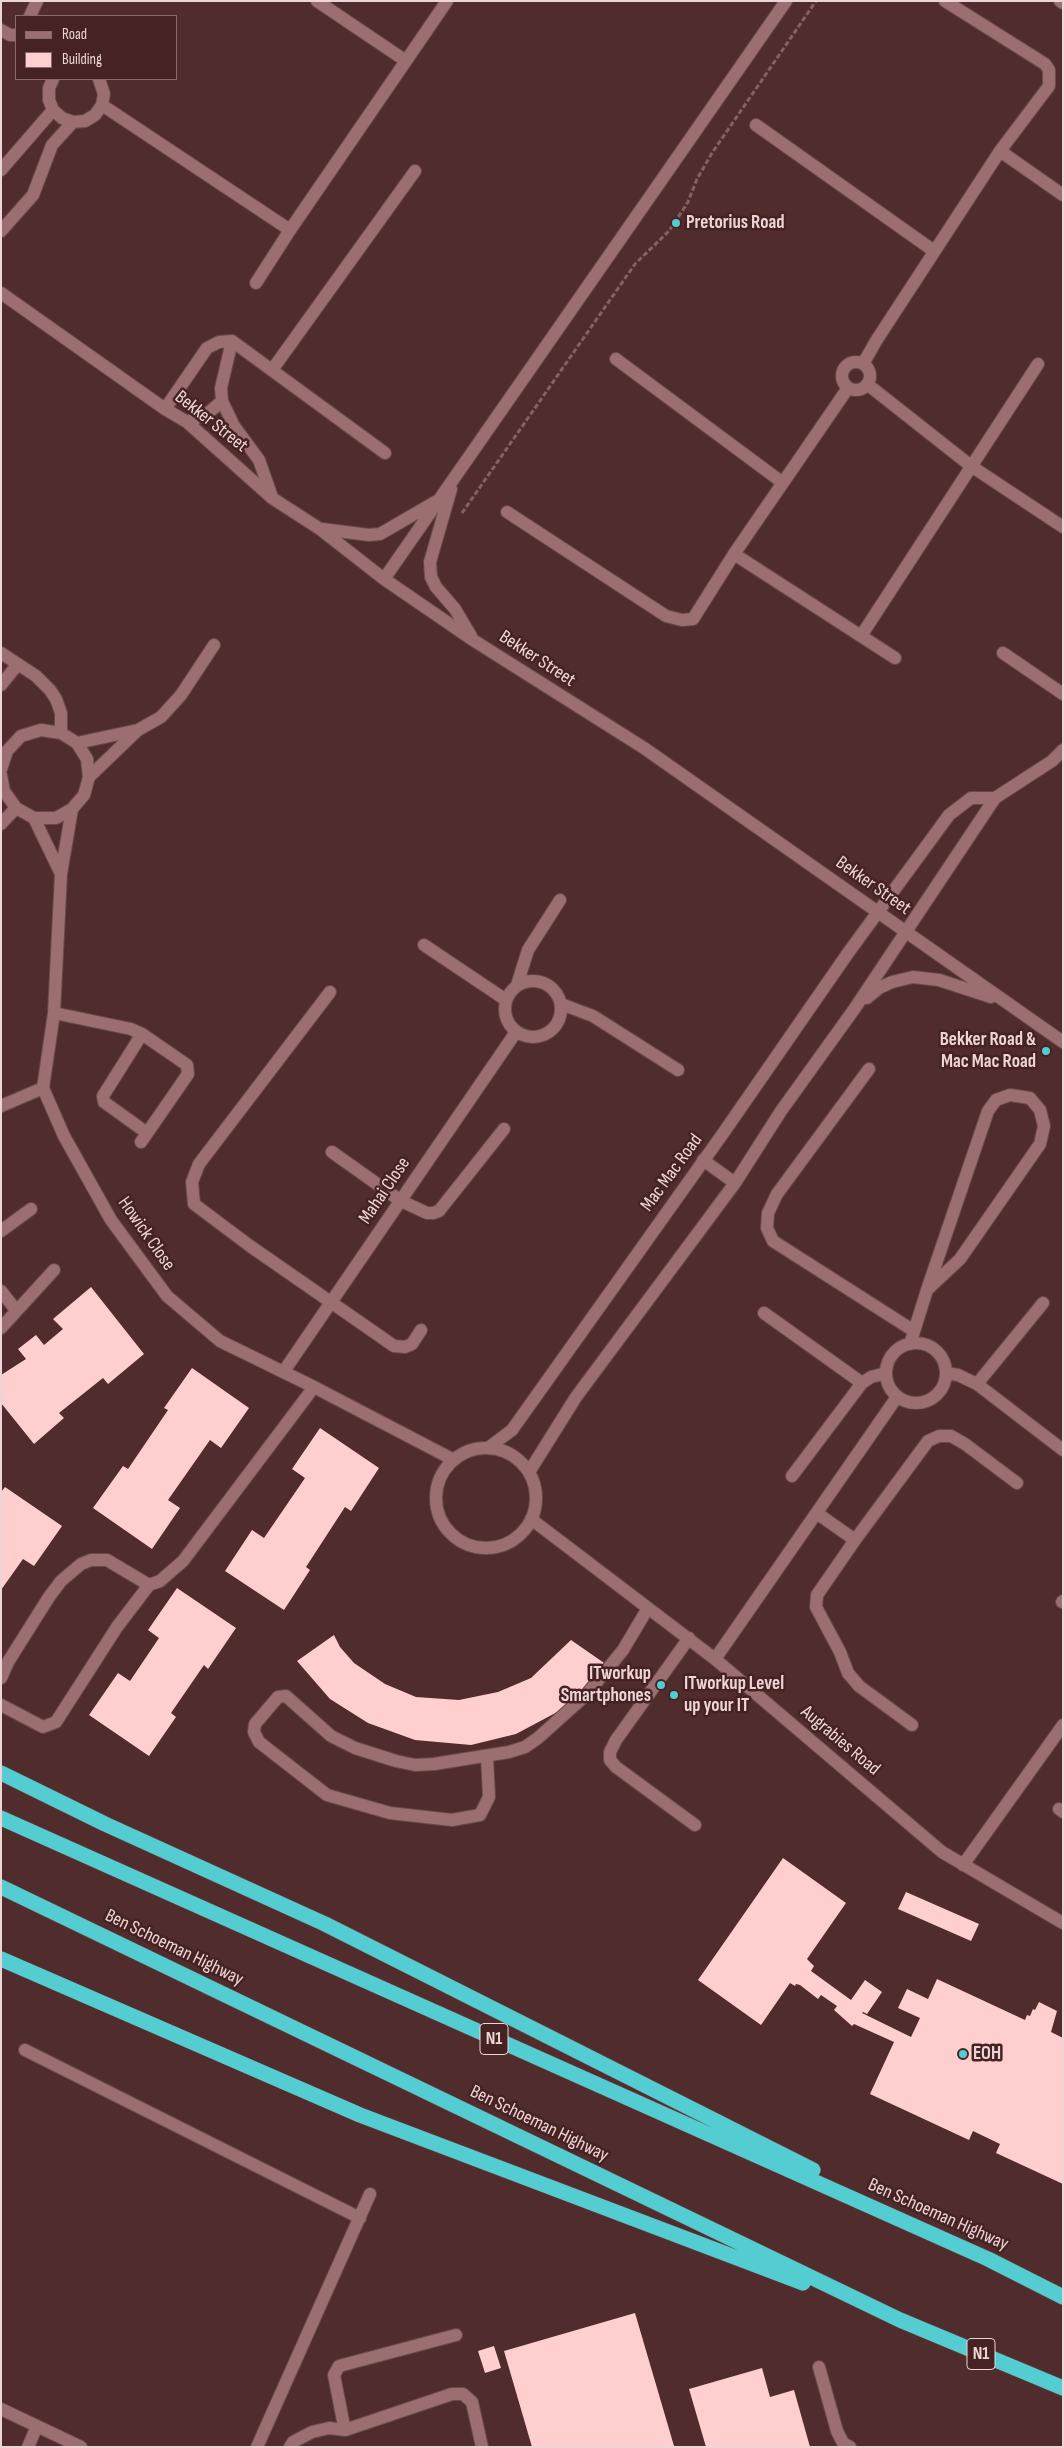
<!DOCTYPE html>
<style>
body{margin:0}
#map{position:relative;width:1064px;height:2448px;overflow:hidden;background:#512c2d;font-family:"Sofia Sans Condensed",sans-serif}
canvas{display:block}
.frame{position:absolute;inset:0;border:2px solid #eed5d5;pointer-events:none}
.legend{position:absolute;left:15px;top:15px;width:162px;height:65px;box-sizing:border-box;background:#462223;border:1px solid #896a6a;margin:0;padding:6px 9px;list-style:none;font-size:15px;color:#eed5d5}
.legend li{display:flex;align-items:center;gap:10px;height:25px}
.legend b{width:25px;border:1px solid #896a6a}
</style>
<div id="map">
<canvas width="1064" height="2448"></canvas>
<div class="frame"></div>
<ul class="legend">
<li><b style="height:6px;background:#9b6f6f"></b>Road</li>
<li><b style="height:14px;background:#ffcece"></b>Building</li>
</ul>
</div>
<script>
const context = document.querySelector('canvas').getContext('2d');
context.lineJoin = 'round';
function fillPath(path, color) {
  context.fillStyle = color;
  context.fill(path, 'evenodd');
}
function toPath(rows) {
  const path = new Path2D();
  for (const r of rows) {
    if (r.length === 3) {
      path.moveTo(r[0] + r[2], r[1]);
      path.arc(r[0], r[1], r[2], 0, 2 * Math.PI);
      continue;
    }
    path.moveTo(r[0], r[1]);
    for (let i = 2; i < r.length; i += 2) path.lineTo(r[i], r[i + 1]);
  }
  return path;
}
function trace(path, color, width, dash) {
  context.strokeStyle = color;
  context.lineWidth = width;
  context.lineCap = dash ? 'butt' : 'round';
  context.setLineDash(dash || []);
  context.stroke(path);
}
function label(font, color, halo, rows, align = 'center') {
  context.font = font + ' "Sofia Sans Condensed",sans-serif';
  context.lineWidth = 5;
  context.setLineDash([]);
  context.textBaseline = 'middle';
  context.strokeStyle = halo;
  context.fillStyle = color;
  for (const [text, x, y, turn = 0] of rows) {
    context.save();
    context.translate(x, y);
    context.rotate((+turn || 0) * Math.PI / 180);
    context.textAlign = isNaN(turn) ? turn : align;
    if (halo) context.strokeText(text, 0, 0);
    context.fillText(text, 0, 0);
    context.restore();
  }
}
const building = toPath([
 [91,1287,144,1354,108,1384,103,1378,59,1413,64,1418,34,1444,1,1403,1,1375,26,1359,18,1349,36,1335,44,1345,63,1329,53,1319],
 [192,1368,249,1408,221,1448,210,1440,168,1500,180,1508,152,1549,93,1508,123,1466,128,1469,168,1410,164,1408],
 [320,1428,379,1468,351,1511,345,1507,306,1567,310,1570,284,1610,225,1571,252,1530,264,1538,305,1478,292,1469],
 [5,1487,62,1526,34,1566,23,1559,1,1590,1,1492],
 [177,1588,236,1628,208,1669,204,1665,171,1713,176,1717,149,1756,89,1715,118,1673,130,1681,159,1638,148,1630],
 [334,1635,340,1647,354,1663,385,1684,416,1697,459,1700,498,1692,531,1678,571,1640,607,1665,561,1710,516,1734,471,1745,415,1740,368,1723,330,1699,297,1661],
 [783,1858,846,1903,807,1959,814,1966,811,1971,851,2000,865,1980,882,1992,867,2014,863,2012,862,2013,911,2037,920,2018,898,2008,907,1989,928,1999,937,1979,1025,2020,1027,2015,1030,2016,1033,2009,1035,2010,1039,2002,1057,2011,1051,2032,1063,2038,1063,2184,996,2153,1000,2144,973,2131,969,2140,870,2094,894,2042,854,2024,852,2026,834,2010,837,2006,821,1995,818,1999,800,1985,796,1984,795,1986,790,1983,761,2025,698,1980],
 [906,1892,979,1924,971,1941,898,1909],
 [635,2313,674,2446,532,2447,504,2351],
 [494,2346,501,2368,485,2373,478,2351],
 [762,2368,770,2397,794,2390,810,2447,706,2447,689,2389]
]);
const path = toPath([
 [462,513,635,264,669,231,688,202,697,179,712,153,816,1]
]);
const minor = toPath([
 [317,1,406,61],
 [1060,1,1063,3],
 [30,16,37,1],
 [1,30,10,35,16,35],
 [53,79,49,88,49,100,53,110,62,118,73,122,85,121,95,115,102,105,104,94,99,79],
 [102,105,290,230,447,1],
 [756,125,934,251],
 [1000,151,1063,195],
 [1,170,53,110],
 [1,231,33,195,52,145,73,122],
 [256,283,290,230],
 [1,293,165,409,187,422,272,498,320,529,384,579,473,640,644,748,1063,1042],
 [616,359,783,483],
 [856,376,14],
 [863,364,876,341,1000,151,1049,86,1049,70,1045,64,945,1],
 [272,370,415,171],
 [867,384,971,466,1063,527],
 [222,401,234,426,259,460,272,497],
 [165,409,207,348,219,342,232,341,385,453],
 [187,422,207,414,222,401,221,388,232,341],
 [451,489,430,562,431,577,436,587,455,609,471,636],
 [507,512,666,616,682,620,693,619,734,554,848,388],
 [322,529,369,535,380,534,437,501],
 [734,554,895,658],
 [384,579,786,1],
 [861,636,1038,364],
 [1,653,36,676,50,690,56,699,61,713,61,733],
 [1003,653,1063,694],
 [1,685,18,664],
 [77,743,138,730],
 [1,769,7,751,21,736,41,730,61,733,77,743,87,759,89,777,84,795,72,809,56,818,34,818,16,808,4,791,1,775],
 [89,777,138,730,161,717,181,695,214,645],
 [72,809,61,874,54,1013,43,1088,64,1136,111,1220,167,1296,220,1341,314,1387,454,1460],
 [34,818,61,874],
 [1,824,16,808],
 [424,945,506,1000],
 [533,1009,28],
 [517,985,528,950,560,900],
 [330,992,199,1164,192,1182,194,1204,250,1246,394,1346,405,1347,412,1344,421,1330],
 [867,998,879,988,892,982,913,977,939,980,991,997],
 [561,1004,593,1016,678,1070],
 [54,1013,131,1029,142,1034,187,1065,188,1074,141,1142],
 [142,1034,103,1096,104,1102,147,1133],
 [869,1069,777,1194,768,1213,767,1228,773,1241,914,1331],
 [1,1106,43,1088],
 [332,1152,401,1201,427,1213,433,1213,439,1211,504,1129],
 [703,1160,735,1183],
 [1,1231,31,1209],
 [1,1291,16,1310],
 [764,1313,862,1383],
 [1,1328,54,1270],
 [916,1373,30],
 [910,1344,927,1290,988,1111,996,1100,1010,1095,1030,1098,1040,1110,1044,1126,1040,1144,960,1259,927,1290],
 [284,1371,516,1032],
 [946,1373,958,1375,977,1384,1063,1450],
 [977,1384,1043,1303],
 [488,1448,512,1430,724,1132,848,953,949,815,971,798,995,798],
 [486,1498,50],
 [529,1472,576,1397,735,1183,781,1111,855,1008,995,798,1052,761,1063,750],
 [792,1476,862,1383,871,1377,886,1373],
 [818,1514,855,1540,928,1441,939,1436,951,1436,965,1444,1017,1483],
 [531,1519,715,1659,942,1852,1063,1923],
 [855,1540,817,1595,816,1607,840,1652,848,1673,859,1686,912,1725],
 [1062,1602,1063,1601],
 [689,1638,616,1740,610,1752,610,1760,616,1767,695,1825],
 [715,1659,897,1397],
 [1,1678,8,1662,49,1597,61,1581,81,1564,91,1560,107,1560,149,1585],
 [1,1705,43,1727,56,1722,117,1627,149,1585,160,1581,183,1561,314,1387],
 [487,1757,489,1797,480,1815,452,1820,390,1813,327,1795,259,1742,254,1732,255,1724,278,1697,286,1696,331,1736,355,1748,396,1761,415,1765,434,1764,509,1752,525,1747,538,1738,587,1694,623,1650,648,1608],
 [1059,1809,1063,1812],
 [963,1865,1063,1725],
 [25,2050,360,2218],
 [456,2335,339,2366,334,2375,343,2421,345,2430,452,2394,463,2394,472,2402,482,2447],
 [819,2367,837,2431,843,2443,850,2447],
 [1,2409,81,2447],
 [28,2447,37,2426],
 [257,2447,370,2194],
 [290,2447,293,2442,312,2432,329,2428,345,2430]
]);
const highway = toPath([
 [1,1773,105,1824,325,1924,813,2170],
 [1,1818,988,2259,1063,2297],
 [1,1887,900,2320,1063,2388],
 [1,1959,360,2115,803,2283]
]);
const markers = [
 [676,223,5,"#51ccd1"],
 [1046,1051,5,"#51ccd1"],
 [661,1685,5,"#51ccd1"],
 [674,1695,5,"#51ccd1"],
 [963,2054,5,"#51ccd1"]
];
const shields = [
 [494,2039,28],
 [981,2354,28]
];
const shieldNames = [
 ["N1",494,2039],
 ["N1",981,2354]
];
const poiNames = [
 ["Pretorius Road",686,223],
 ["Bekker Road &",1036,1040,"right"],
 ["Mac Mac Road",1036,1062,"right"],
 ["ITworkup",651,1674,"right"],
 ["Smartphones",651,1696,"right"],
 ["ITworkup Level",684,1684],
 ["up your IT",684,1706],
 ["EOH",973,2054]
];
const streetNames = [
 ["Bekker Street",211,422,38],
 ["Bekker Street",537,659,33],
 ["Bekker Street",873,886,35],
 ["Mac Mac Road",672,1173,-54],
 ["Mahai Close",385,1191,-56],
 ["Howick Close",146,1234,55],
 ["Augrabies Road",840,1741,40],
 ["Ben Schoeman Highway",174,1948,26],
 ["Ben Schoeman Highway",539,2124,26],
 ["Ben Schoeman Highway",938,2215,24]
];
fillPath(building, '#ffcece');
trace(minor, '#69494b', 14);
trace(highway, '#69494b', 16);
trace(path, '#836262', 3, [5, 2.5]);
trace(minor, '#9b6f6f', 12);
trace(highway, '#54cdd2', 15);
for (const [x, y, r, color] of markers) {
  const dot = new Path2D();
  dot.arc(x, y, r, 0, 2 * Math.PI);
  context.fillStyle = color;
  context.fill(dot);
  trace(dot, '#462223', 2);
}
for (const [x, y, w] of shields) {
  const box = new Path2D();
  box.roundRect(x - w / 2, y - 15.5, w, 31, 4);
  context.fillStyle = '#462223';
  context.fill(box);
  trace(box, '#eed5d5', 1);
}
label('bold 18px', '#eed5d5', null, shieldNames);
label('bold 19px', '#eed5d5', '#462223', poiNames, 'left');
label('19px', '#eed5d5', '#462223', streetNames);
</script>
